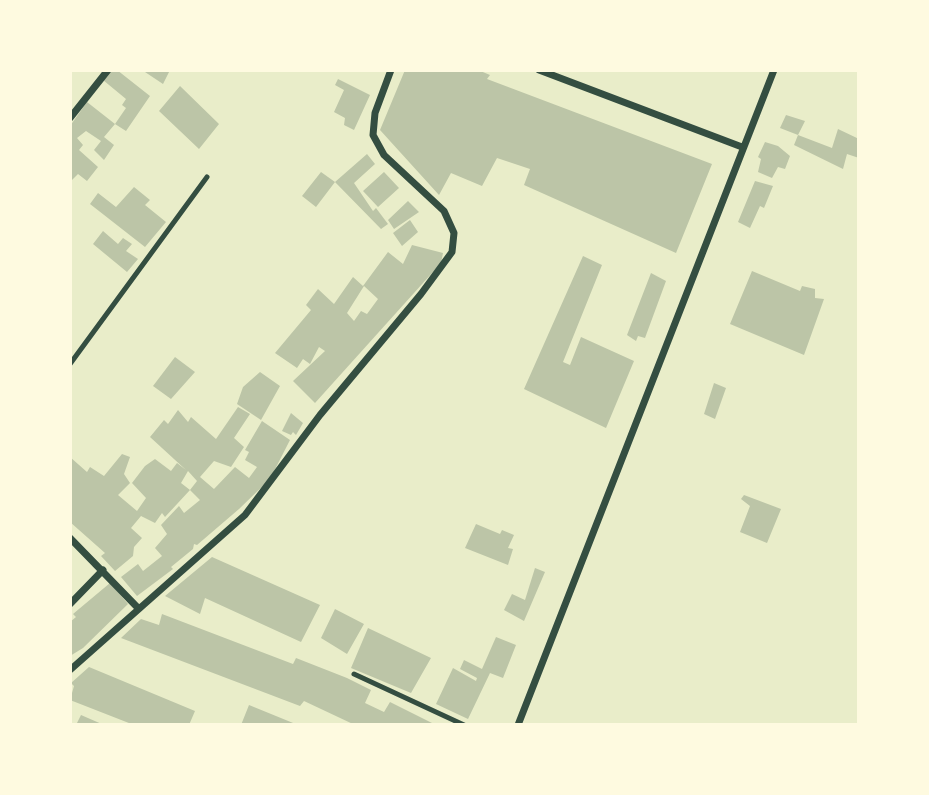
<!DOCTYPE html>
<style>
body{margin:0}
#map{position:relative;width:929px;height:795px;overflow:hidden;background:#e9edc9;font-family:Arial,sans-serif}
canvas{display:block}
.frame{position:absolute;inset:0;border:72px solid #fefae0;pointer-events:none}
</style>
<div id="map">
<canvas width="929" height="795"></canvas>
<div class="frame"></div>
</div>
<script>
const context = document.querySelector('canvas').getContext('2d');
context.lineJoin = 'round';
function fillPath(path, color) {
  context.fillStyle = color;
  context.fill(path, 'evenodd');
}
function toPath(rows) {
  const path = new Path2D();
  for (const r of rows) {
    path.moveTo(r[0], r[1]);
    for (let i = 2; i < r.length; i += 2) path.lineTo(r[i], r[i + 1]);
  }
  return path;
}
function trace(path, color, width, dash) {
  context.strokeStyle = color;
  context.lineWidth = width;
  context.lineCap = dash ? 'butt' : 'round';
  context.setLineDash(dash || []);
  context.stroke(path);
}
const building = toPath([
 [111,70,117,70,150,96,126,131,115,124,126,108,122,105,126,99,103,80],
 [142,70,170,70,163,84],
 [405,70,478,70,490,75,487,79,712,164,676,253,524,185,530,169,497,158,482,186,451,173,439,195,380,130],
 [338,79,370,95,354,130,344,125,345,118,334,112,344,90,335,85],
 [180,86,219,124,199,149,159,111],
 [87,102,115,124,104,137,114,145,104,160,94,150,101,141,86,131,77,138,83,145,79,150,98,167,87,181,78,174,70,182,70,126],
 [786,115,805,121,798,135,780,128],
 [838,129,859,139,859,158,847,154,843,169,794,145,798,135,832,148],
 [765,142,778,146,790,156,785,169,778,167,772,178,758,172,761,159,758,157],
 [367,154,375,164,354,183,373,211,376,208,388,224,381,229,335,182],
 [321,172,335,182,316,207,302,196],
 [384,172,399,188,378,207,363,191],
 [755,181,773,186,764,208,760,206,750,228,738,222],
 [134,187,150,200,145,205,166,222,145,247,90,204,98,193,116,207],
 [408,201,419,212,394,229,388,220],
 [410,220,418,232,402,246,393,233],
 [103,231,118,244,123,238,132,244,126,251,138,259,127,272,93,244],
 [412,245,443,253,441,263,315,403,293,381,325,351,319,347,310,364,303,359,297,368,275,353,311,310,306,305,318,289,334,304,353,277,363,286,388,252,403,264],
 [364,286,378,299,367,314,361,311,354,321,347,313],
 [583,256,602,265,563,362,570,365,581,337,634,361,606,428,524,389],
 [752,271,800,291,802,286,815,289,815,298,824,299,804,355,730,324],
 [651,273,666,281,645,338,638,336,636,341,627,335],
 [175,357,195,372,171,399,153,386],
 [260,372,280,386,261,420,237,404,243,387],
 [714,383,726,388,715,419,704,414],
 [238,407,250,414,234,438,244,447,231,467,214,461,200,477,214,489,235,467,249,478,257,467,245,460,249,452,245,450,262,421,290,440,270,479,239,509,197,545,194,544,193,549,171,567,173,569,137,596,121,577,138,564,143,571,162,556,155,548,167,534,161,525,179,506,184,513,200,500,190,490,197,481,188,471,181,483,190,490,165,517,162,513,155,523,141,516,131,528,142,538,134,547,133,556,115,571,101,556,105,553,70,522,70,457,87,472,90,467,104,476,122,454,130,457,124,474,130,483,118,495,137,511,146,498,132,483,145,466,155,459,171,471,177,463,186,470,150,437,164,420,168,424,178,410,188,422,191,417,216,439],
 [291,413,303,423,296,435,293,432,291,435,282,431],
 [744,495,781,509,767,543,740,532,750,506,741,499],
 [476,524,500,534,502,530,514,535,508,548,513,549,508,565,465,548],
 [212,557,320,605,301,642,205,598,200,614,165,596],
 [535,568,545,572,524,621,504,610,512,594,525,600],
 [110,583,128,604,83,648,70,656,70,622,76,617,73,614],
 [335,609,364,624,347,654,321,638],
 [162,614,293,664,296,658,347,678,371,690,365,703,384,712,390,702,436,725,355,725,304,701,300,706,121,638,141,619,159,625],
 [368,628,431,658,411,693,351,668],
 [496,637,516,645,503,678,490,673,468,719,436,704,453,668,476,681,477,678,460,669,464,660,482,669],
 [89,667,195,711,189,725,134,725,70,700,74,686,71,683],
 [249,705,298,725,241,725],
 [81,715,104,725,81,725,77,723]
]);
const service = toPath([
 [70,364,207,177],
 [354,674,464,725]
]);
const minor = toPath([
 [539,70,742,147],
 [70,118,108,70],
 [70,538,138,608],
 [70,604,103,570],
 [70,670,245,515,320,415,421,294,452,252,454,233,444,211,384,155,373,135,375,113,391,70],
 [518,725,774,70]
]);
fillPath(building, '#bcc5a7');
trace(service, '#344e41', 5);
trace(minor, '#344e41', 7);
</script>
